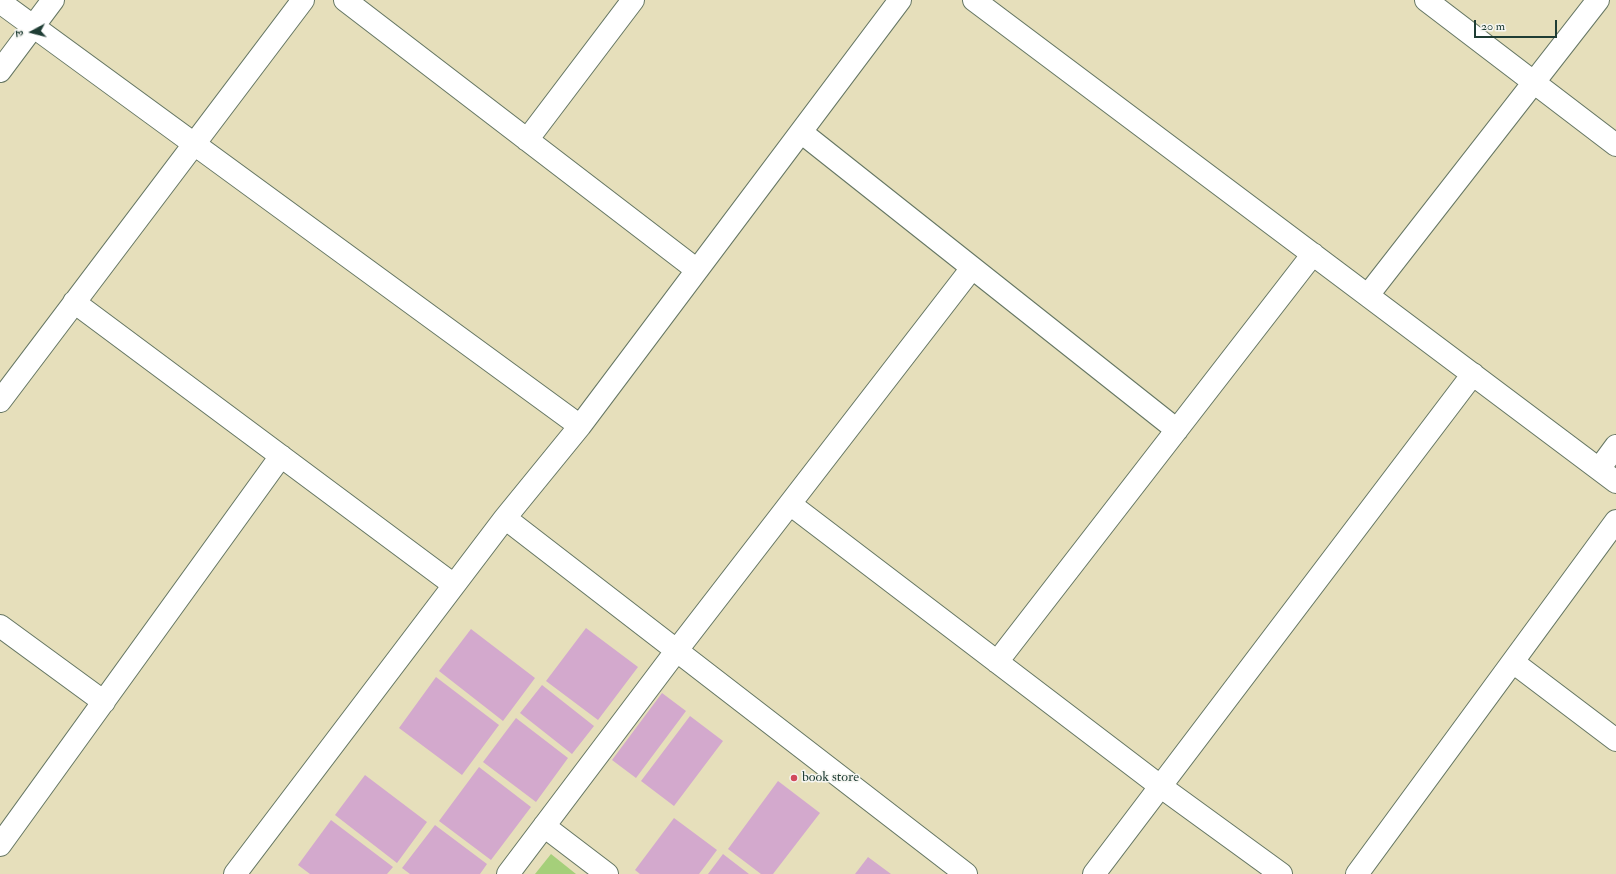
<!DOCTYPE html>
<meta charset="utf-8">
<style>
body{margin:0}
#map{position:relative;width:1616px;height:874px;overflow:hidden;background:#e6dfbb;font-family:"IM FELL Double Pica","Noto Serif Devanagari",serif}
canvas{display:block}
.north{position:absolute;left:12px;top:12px;width:40px;height:40px;-webkit-text-stroke:3px #f6f6f2;paint-order:stroke;rotate:263deg;font-size:11px;font-weight:700;line-height:16px;text-align:center;color:#1f3d34}
.north::after{content:'';display:block;margin:auto;width:14px;height:18px;background:#1f3d34;clip-path:polygon(50% 0,100% 100%,50% 72%,0 100%)}
.scale{position:absolute;left:1474px;top:20px;width:83px;height:18px;box-sizing:border-box;border:2px solid #1f3d34;border-top:0;padding-left:5px;font-size:12px;line-height:14px;white-space:nowrap;color:#1f3d34;-webkit-text-stroke:3px #f6f6f2;paint-order:stroke}
</style>
<div id="map">
<canvas width="1616" height="874"></canvas>
<div class="north">उ</div>
<div class="scale">20 m</div>
</div>
<script>
const context = document.querySelector('canvas').getContext('2d');
context.lineJoin = 'round';
function fillPath(path, color) {
  context.fillStyle = color;
  context.fill(path, 'evenodd');
}
function toPath(rows) {
  const path = new Path2D();
  for (const r of rows) {
    path.moveTo(r[0], r[1]);
    for (let i = 2; i < r.length; i += 2) path.lineTo(r[i], r[i + 1]);
  }
  return path;
}
function trace(path, color, width, dash) {
  context.strokeStyle = color;
  context.lineWidth = width;
  context.lineCap = dash ? 'butt' : 'round';
  context.setLineDash(dash || []);
  context.stroke(path);
}
function label(font, color, halo, rows, align = 'center') {
  context.font = font + ' "IM FELL Double Pica",serif';
  context.lineWidth = 3;
  context.setLineDash([]);
  context.textBaseline = 'middle';
  context.strokeStyle = halo;
  context.fillStyle = color;
  for (const [text, x, y, turn = 0] of rows) {
    context.save();
    context.translate(x, y);
    context.rotate((+turn || 0) * Math.PI / 180);
    context.textAlign = isNaN(turn) ? turn : align;
    if (halo) context.strokeText(text, 0, 0);
    context.fillText(text, 0, 0);
    context.restore();
  }
}
const green = toPath([
 [551,854,576,874,535,874]
]);
const building = toPath([
 [586,628,638,667,598,720,546,681],
 [471,629,535,678,503,721,439,671],
 [436,677,499,725,462,775,399,728],
 [542,685,594,726,572,754,520,713],
 [662,693,686,711,636,778,612,760],
 [690,716,723,741,674,806,641,781],
 [516,718,568,758,536,802,483,762],
 [479,767,531,807,491,860,439,821],
 [365,775,427,822,397,863,335,815],
 [778,781,820,813,773,874,761,874,728,849],
 [674,818,717,850,699,874,640,874,635,870],
 [331,820,393,867,387,874,310,874,298,865],
 [435,825,487,864,480,874,410,874,402,868],
 [723,854,749,874,708,874],
 [868,857,891,874,855,874]
]);
const street = toPath([
 [345,0,697,270],
 [974,0,1616,482],
 [1426,0,1616,145],
 [0,2,580,426],
 [0,71,53,0],
 [801,132,1177,430],
 [527,140,633,0],
 [1368,295,1598,0],
 [74,302,454,585],
 [0,401,303,0],
 [1599,469,1616,446],
 [790,504,1160,786,1281,874],
 [505,518,966,874],
 [0,626,104,702],
 [997,662,1313,254],
 [1513,662,1616,740],
 [544,826,607,874],
 [0,845,281,456],
 [235,874,505,518,580,426,900,0],
 [508,874,677,650,972,268],
 [1094,874,1473,374],
 [1357,874,1616,521]
]);
const markers = [
 [794,778,4,"#d1495b"]
];
const poiNames = [
 ["book store",802,778]
];
fillPath(green, '#a5cf7a');
fillPath(building, '#d3a9cd');
trace(street, '#657663', 24);
trace(street, '#fff', 22);
for (const [x, y, r, color] of markers) {
  const dot = new Path2D();
  dot.arc(x, y, r, 0, 2 * Math.PI);
  context.fillStyle = color;
  context.fill(dot);
  trace(dot, '#f6f6f2', 1.5);
}
label('14px', '#1f3d34', '#f6f6f2', poiNames, 'left');
</script>
